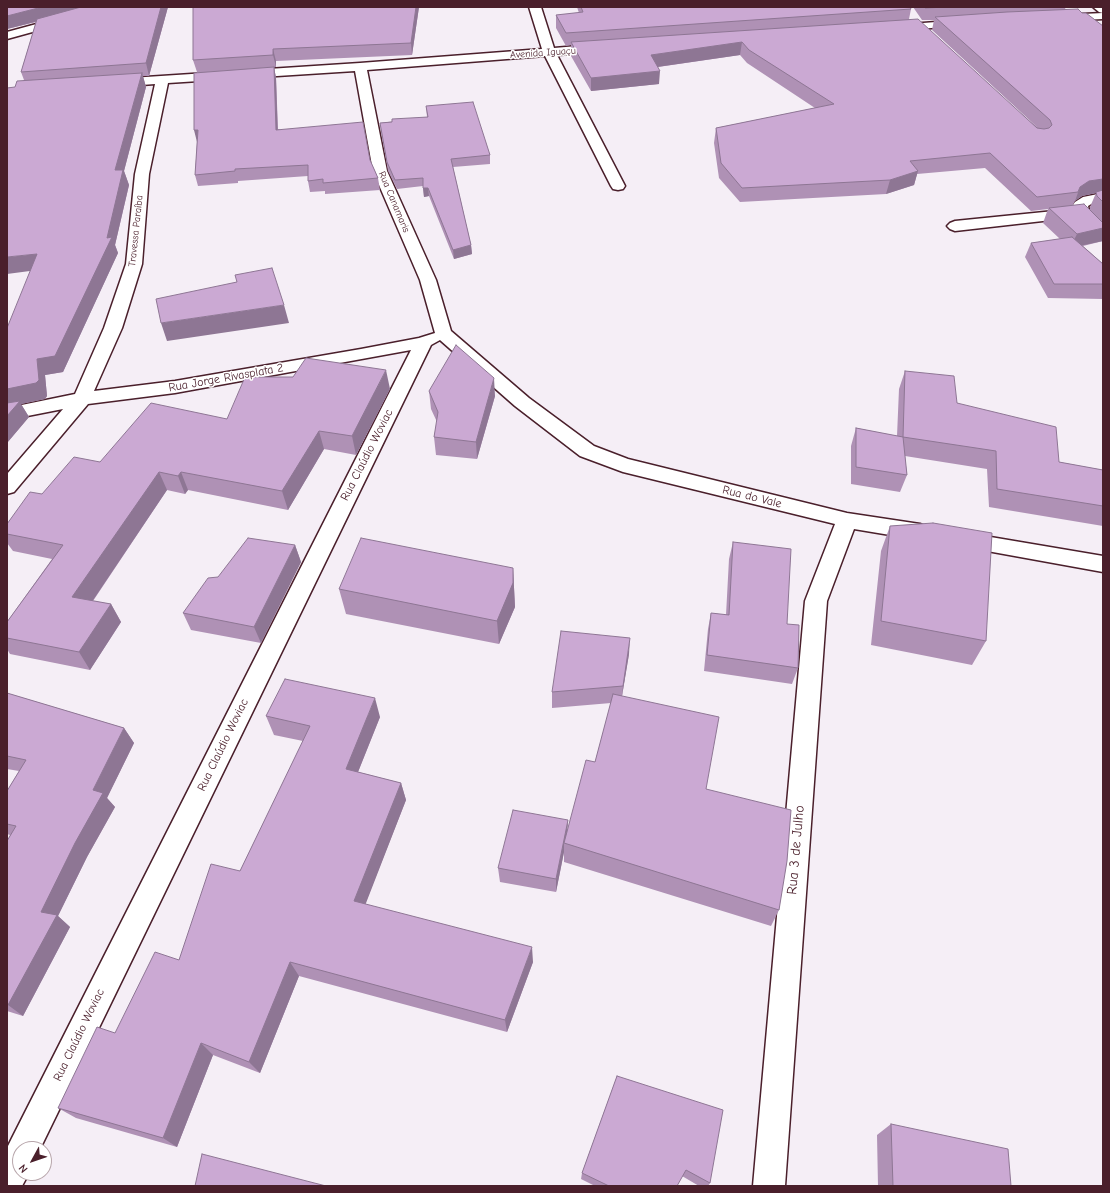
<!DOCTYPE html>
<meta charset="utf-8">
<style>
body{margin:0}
#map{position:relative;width:1110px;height:1193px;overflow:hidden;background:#f5eef6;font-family:"Comic Neue",sans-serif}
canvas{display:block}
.frame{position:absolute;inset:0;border:8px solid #4a1f2b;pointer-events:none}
.north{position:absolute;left:12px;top:1141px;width:40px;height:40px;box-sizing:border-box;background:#fff;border:1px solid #b7a5aa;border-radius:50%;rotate:230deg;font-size:11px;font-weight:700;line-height:16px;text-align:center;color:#4a1f2b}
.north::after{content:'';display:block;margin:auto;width:14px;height:18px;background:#4a1f2b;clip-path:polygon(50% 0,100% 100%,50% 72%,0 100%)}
</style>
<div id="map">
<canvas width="1110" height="1193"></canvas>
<div class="frame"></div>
<div class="north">N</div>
</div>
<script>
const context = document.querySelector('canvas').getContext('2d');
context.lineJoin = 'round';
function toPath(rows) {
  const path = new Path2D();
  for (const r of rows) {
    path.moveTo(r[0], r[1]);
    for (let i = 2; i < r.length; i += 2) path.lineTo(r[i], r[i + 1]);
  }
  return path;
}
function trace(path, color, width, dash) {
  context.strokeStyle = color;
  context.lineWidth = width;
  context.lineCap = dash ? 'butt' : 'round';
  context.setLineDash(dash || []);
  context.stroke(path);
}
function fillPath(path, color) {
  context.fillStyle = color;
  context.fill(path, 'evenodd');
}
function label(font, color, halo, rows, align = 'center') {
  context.font = font + ' "Comic Neue",sans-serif';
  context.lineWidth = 3;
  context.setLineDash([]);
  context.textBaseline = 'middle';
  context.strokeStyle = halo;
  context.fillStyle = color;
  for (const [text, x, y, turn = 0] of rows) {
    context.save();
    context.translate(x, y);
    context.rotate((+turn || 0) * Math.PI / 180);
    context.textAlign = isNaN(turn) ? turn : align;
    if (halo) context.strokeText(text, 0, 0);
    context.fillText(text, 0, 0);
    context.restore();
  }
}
const street = toPath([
 [99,7,118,7,116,9,7,39,7,32,99,7],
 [529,7,541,7,554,48,601,44,605,45,607,48,605,51,601,52,557,55,625,186,623,189,618,190,613,189,611,186,545,56,367,70,387,171,436,280,451,331,529,398,594,446,628,459,847,513,920,524,927,527,930,532,927,537,920,540,854,529,827,601,785,1186,753,1186,805,601,835,524,623,472,580,456,515,406,440,340,431,345,40,1149,20,1149,20,1173,29,1173,22,1186,7,1186,7,1148,12,1138,411,350,175,393,88,404,14,492,7,494,7,474,63,409,7,420,7,408,75,394,104,328,126,264,135,174,155,84,115,87,111,86,109,83,111,80,115,79,360,63,542,49,529,7],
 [355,71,373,171,420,280,435,333,419,338,361,349,175,381,94,391,122,328,142,264,149,174,168,83,355,71],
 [1103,13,1103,19,1062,21,1058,20,1056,18,1058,16,1062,15,1103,13],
 [962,20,966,21,968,23,966,25,897,31,893,30,891,28,893,26,897,25,962,20],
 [1103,193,1103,201,1093,203,1088,206,1089,211,1103,225,1103,239,1098,237,1078,217,955,231,950,229,947,226,950,223,955,221,1074,209,1073,205,1075,202,1083,197,1103,193],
 [961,532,1103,556,1103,572,954,545,951,540,954,535,961,532]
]);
const secondary = toPath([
 [1093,7,1103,7,1103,13,1099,12,1093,7]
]);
const wall = toPath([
 [7,7,168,7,149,76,143,76,146,87,124,171,129,185,115,245,118,253,63,372,45,375,47,396,45,399,21,404,29,417,7,443,30,271,15,87,24,80,21,72,36,22,7,29],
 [419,7,412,55,276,61,276,67,274,67,276,78,278,129,370,160,378,178,380,190,325,194,325,191,310,192,308,181,308,176,238,181,238,183,198,186,195,175,197,142,197,72,193,60],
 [577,7,910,7,911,9,909,19,1038,128,932,30,934,20,922,20,913,7,1066,7,1065,9,1082,13,1103,26,1103,241,1083,246,1103,264,1103,299,1048,298,1025,257,1031,243,1060,239,1043,223,1048,209,1031,211,985,168,917,174,914,185,886,194,740,202,719,178,714,143,716,128,815,108,747,63,740,55,658,67,659,84,591,91,571,56,571,45,566,46,556,28,556,15,579,13],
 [1096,193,1090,207,1090,210,1073,205,1075,201,1082,196],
 [426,106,490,155,490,164,453,167,471,245,472,254,454,259,429,196,424,197,423,186,397,189,388,171,381,131,380,123,427,117],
 [905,371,957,403,1059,462,1103,470,1103,526,989,507,987,469,905,456,907,475,900,492,851,484,851,446,856,428,897,436,899,389],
 [390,389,356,455,324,449,288,510,188,490,185,494,167,490,93,601,111,604,121,622,90,670,10,654,7,649,7,622,52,559,13,551,7,543,7,524,42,494,100,462,227,419],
 [429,391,495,396,477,459,436,455,434,437,437,422,431,409],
 [890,526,986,641,972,665,871,645,881,551],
 [733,542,787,624,798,668,792,684,704,671,708,629,711,613,726,615,729,559],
 [295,545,301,562,261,643,191,630,183,613,218,577],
 [513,568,515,607,499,644,346,614,339,589],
 [629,654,622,696,706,789,779,910,771,926,564,862,564,852,556,892,500,882,498,868,568,820,567,831,595,762,611,703,552,708,552,692],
 [7,693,124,728,134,743,107,798,115,807,87,857,58,916,70,927,23,1016,7,1011,7,841,10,835,7,834,7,791,19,771,7,769],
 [266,716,380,717,358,772,401,783,406,800,365,904,533,962,507,1032,299,976,260,1073,213,1055,177,1147,76,1118,58,1108,115,1033,179,960,240,871,303,741,274,735],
 [617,1076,710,1183,708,1186,699,1186,682,1176,677,1186,595,1186,581,1179,582,1173],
 [891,1124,1011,1186,878,1186,877,1135]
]);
const shadedWall = toPath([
 [42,7,93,7,7,29,7,16],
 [161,7,168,7,149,76,146,63],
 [416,7,419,7,412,55,411,43],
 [742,42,740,55,650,68,651,55],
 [273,49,276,61,276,67,273,55],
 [274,67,276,78,278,141,276,130],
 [660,71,659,84,591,91,591,78],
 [142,73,146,87,124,171,129,185,115,245,118,253,63,372,45,375,47,396,45,399,21,404,29,417,7,443,7,389,37,359,107,238,115,170],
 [194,130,198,130,197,142],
 [918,171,914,185,886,194,890,180],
 [1103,179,1103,192,1096,192,1096,193,1082,196,1075,201,1080,187,1089,181],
 [423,188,428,188,429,196,424,197],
 [1103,228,1103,241,1070,248,1077,234],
 [471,245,472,254,454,259,453,250],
 [37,254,45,269,7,274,7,257],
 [284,305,289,323,167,341,161,323],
 [386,370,390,389,356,455,352,436],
 [494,378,495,396,477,459,476,442],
 [319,431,324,449,288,510,282,491],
 [159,472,167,490,83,615,72,597],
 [181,472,188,490,185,494,178,476],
 [295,545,301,562,261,643,254,627],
 [513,568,515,607,499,644,497,621],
 [111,604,121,622,90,670,79,652],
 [630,638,629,654,621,702,623,686],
 [375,698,380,717,352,787,346,769],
 [124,728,134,743,107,798,115,807,87,857,58,916,70,927,23,1016,8,1005,41,912,93,790],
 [401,783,406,800,361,916,354,901],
 [568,820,567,835,564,843,564,852,556,892,556,879],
 [532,947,533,962,507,1032,505,1020],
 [290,962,299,976,260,1073,249,1062],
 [201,1043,213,1055,177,1147,163,1138]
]);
const building = toPath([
 [7,7,42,7,7,16,7,7],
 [81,7,161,7,146,63,21,72,37,19,81,7],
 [193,7,416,7,411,43,273,49,273,55,193,60,193,7],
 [581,7,910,7,911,9,566,33,556,15,583,12,581,7],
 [924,7,947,7,925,8,924,7],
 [1078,9,1082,13,1086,13,1103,26,1103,179,1089,181,1080,187,1078,192,1037,197,990,153,910,161,918,171,890,180,742,188,721,163,716,128,834,104,749,50,742,42,651,55,660,71,591,78,571,42,918,19,1037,128,1044,129,1049,128,1052,125,1050,120,935,17,1007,12,1078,9],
 [274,67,276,130,363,122,370,160,378,178,323,183,323,179,308,181,308,165,235,169,235,171,195,175,198,130,194,130,194,73,274,67],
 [142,73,115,170,123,170,107,238,112,237,55,356,37,359,39,380,36,383,7,389,7,328,37,254,7,257,7,88,15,87,17,81,142,73],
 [473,102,490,155,451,159,471,245,453,250,428,188,423,188,423,178,395,180,387,162,380,123,392,122,392,119,428,117,426,106,473,102],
 [1103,190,1103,202,1097,196,1096,192,1103,190],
 [1084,204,1103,223,1103,228,1077,234,1049,208,1084,204],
 [1072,237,1103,264,1103,284,1054,284,1031,243,1072,237],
 [272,268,284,305,161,323,156,299,237,282,235,275,272,268],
 [456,345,494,378,476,442,434,437,438,412,429,391,456,345],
 [306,358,386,370,352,436,319,431,282,491,181,472,178,476,159,472,72,597,111,604,79,652,7,638,7,622,63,545,7,534,7,524,30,492,42,494,74,457,100,462,151,403,227,419,245,377,293,377,306,358],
 [905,371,954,376,957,403,1056,427,1059,462,1103,470,1103,506,997,489,996,451,903,437,905,371],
 [20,401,7,416,7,403,20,401],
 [856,428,903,437,907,475,856,467,856,428],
 [933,523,992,533,986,641,881,621,890,526,933,523],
 [248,538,295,545,254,627,183,613,208,578,218,577,248,538],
 [361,538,513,568,513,583,497,621,339,589,361,538],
 [733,542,791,549,787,624,799,625,798,668,707,655,711,613,729,615,733,542],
 [561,631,630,638,623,686,552,692,561,631],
 [285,679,375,698,346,769,401,783,354,901,532,947,505,1020,290,962,249,1062,201,1043,163,1138,58,1108,97,1027,115,1033,155,952,179,960,211,864,240,871,310,726,266,716,285,679],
 [7,693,124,728,93,790,103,793,75,843,41,912,57,915,8,1005,7,1005,7,841,16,826,7,824,7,791,26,760,7,756,7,693],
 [613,694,719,717,706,789,791,810,787,861,779,910,564,843,586,760,595,762,613,694],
 [513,810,568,820,556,879,498,868,513,810],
 [617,1076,723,1110,710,1183,686,1170,677,1186,609,1186,582,1173,617,1076],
 [891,1124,1008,1149,1011,1186,893,1186,891,1124],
 [202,1154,326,1186,195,1186,202,1154]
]);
const farStreetnames = [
 ["Avenida Iguaçu",543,53,-4],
 ["Rua Canamaris",394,202,67],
 ["Travessa Paraíba",136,231,-84]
];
const streetNames = [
 ["Rua Jorge Rivasplata 2",226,378,-10],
 ["Rua Claúdio Woviac",367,455,-63],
 ["Rua do Vale",752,497,14],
 ["Rua Claúdio Woviac",223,745,-64],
 ["Rua Claúdio Woviac",79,1035,-64]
];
const nearStreetnames = [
 ["Rua 3 de Julho",796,850,-85]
];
trace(street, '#4a1f2b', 3);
trace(secondary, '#4a1f2b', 3);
fillPath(street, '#fff');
fillPath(secondary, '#fff');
fillPath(wall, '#af91b5');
fillPath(shadedWall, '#8e7694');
fillPath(building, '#cba9d3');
trace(building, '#8e7694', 1);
label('10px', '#4a1f2b', '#fff', farStreetnames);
label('12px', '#4a1f2b', '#fff', streetNames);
label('14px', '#4a1f2b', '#fff', nearStreetnames);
</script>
